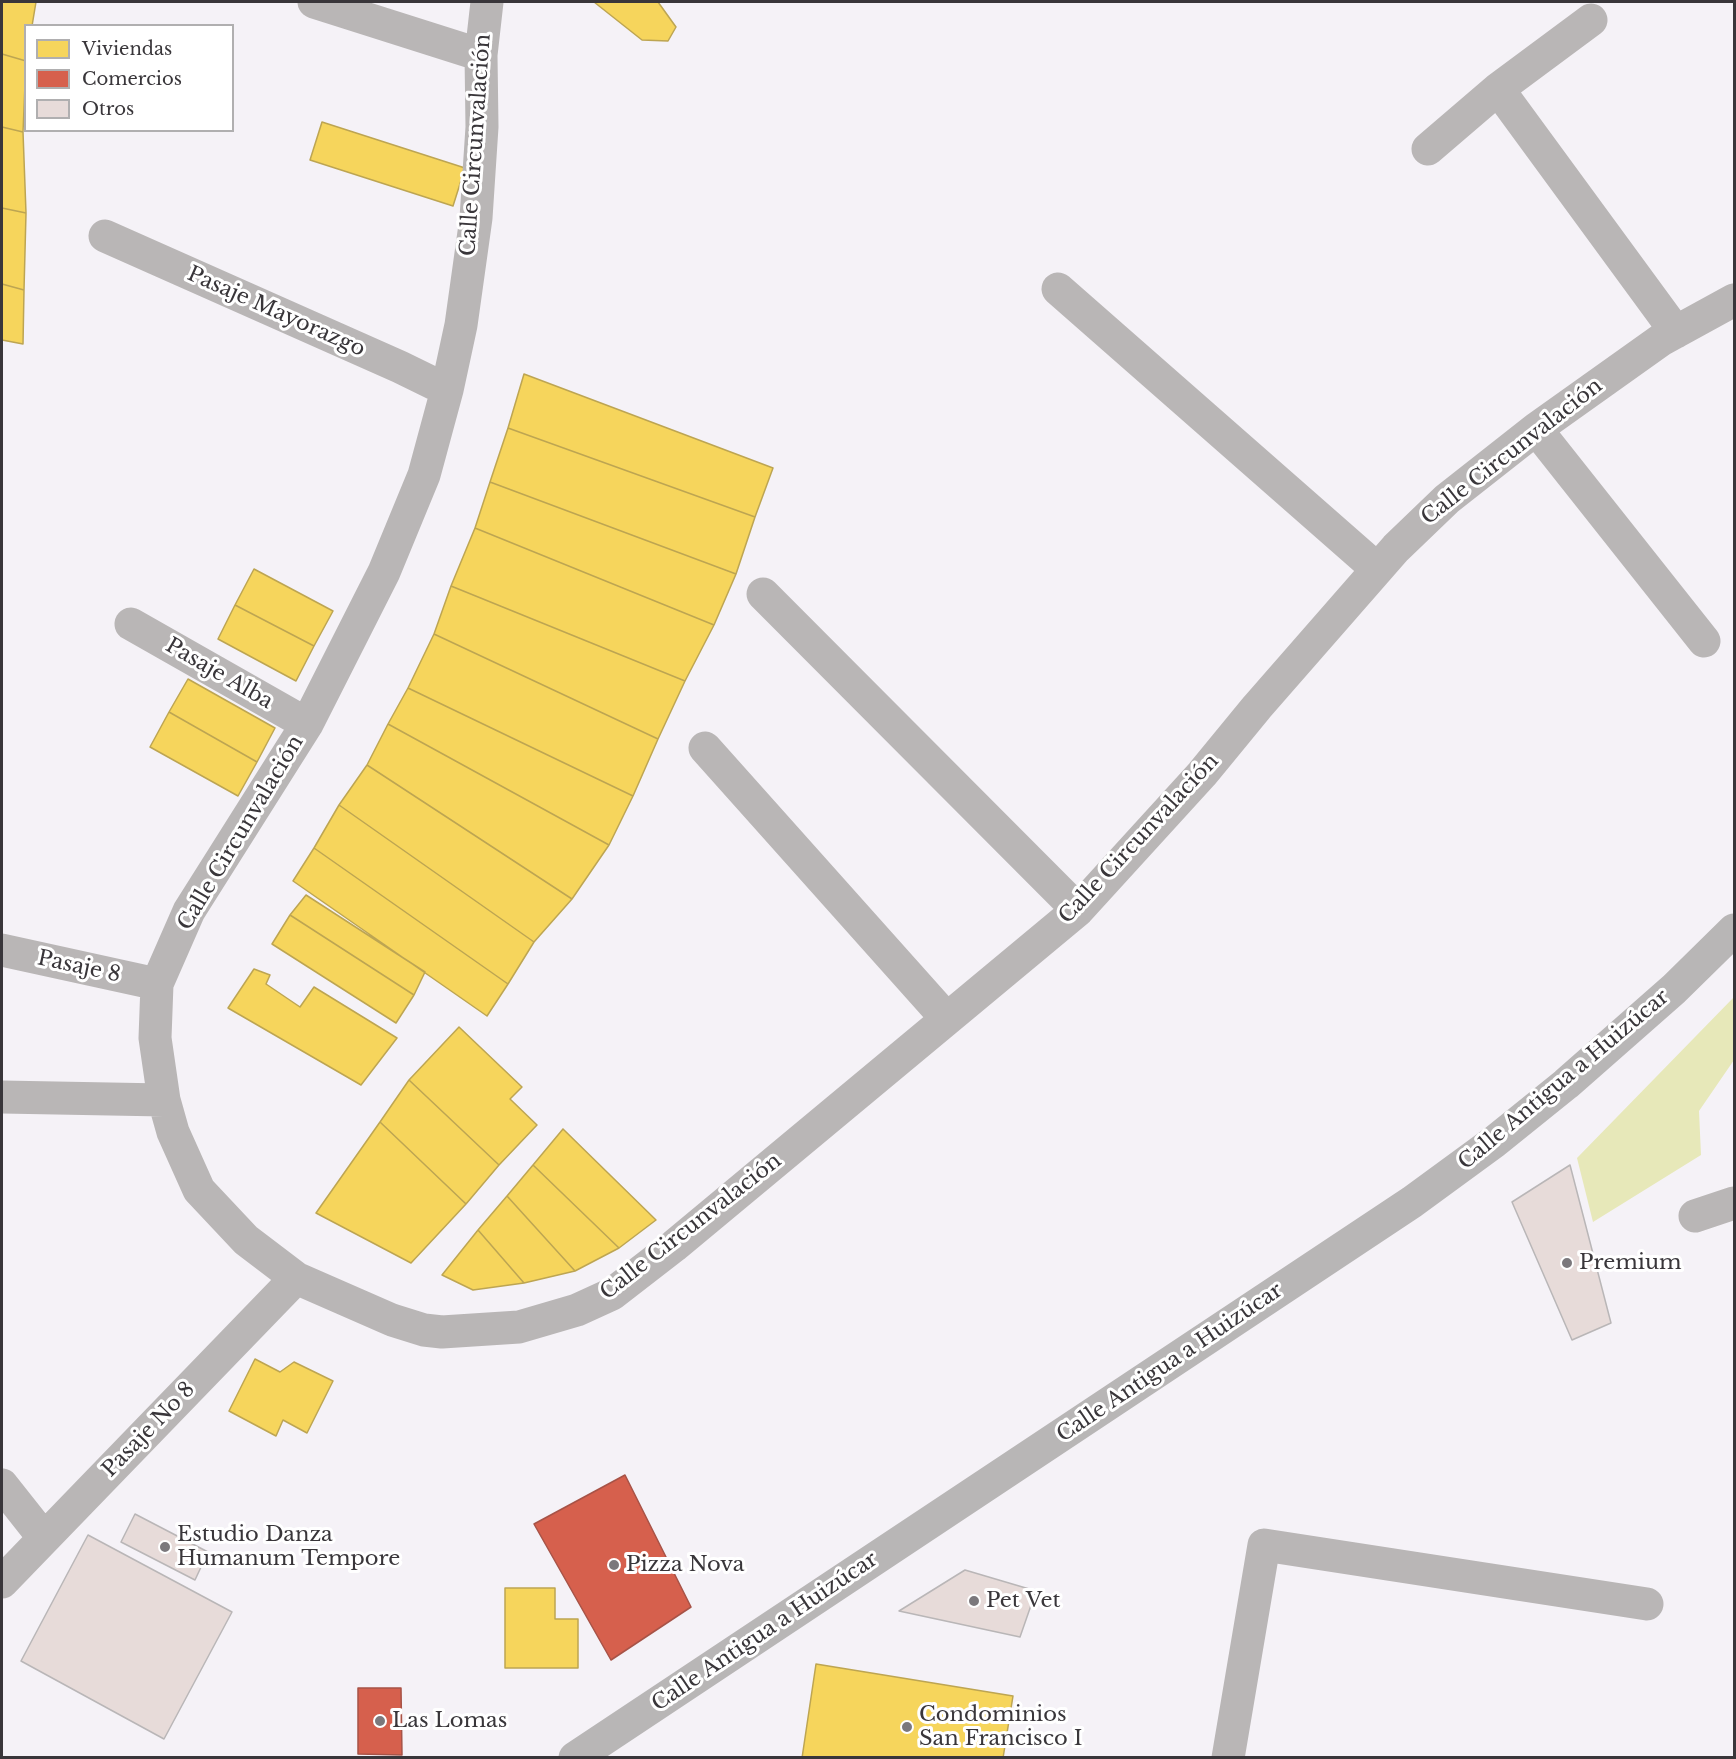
<!DOCTYPE html>
<meta charset="utf-8">
<style>
body{margin:0}
#map{position:relative;width:1736px;height:1759px;overflow:hidden;background:#f5f2f7;font-family:"Libre Baskerville",serif}
canvas{display:block}
.frame{position:absolute;inset:0;border:3px solid #39363a;pointer-events:none}
.legend{position:absolute;left:24px;top:24px;width:210px;height:108px;box-sizing:border-box;background:#fff;border:2px solid #b0afb0;margin:0;padding:8px 10px;list-style:none;font-size:18px;color:#39363a}
.legend li{display:flex;align-items:center;gap:12px;height:30px}
.legend b{width:30px;border:2px solid #b0afb0}
</style>
<div id="map">
<canvas width="1736" height="1759"></canvas>
<div class="frame"></div>
<ul class="legend">
<li><b style="height:16px;background:#f6d55c"></b>Viviendas</li>
<li><b style="height:16px;background:#d6604d"></b>Comercios</li>
<li><b style="height:16px;background:#e7dbd9"></b>Otros</li>
</ul>
</div>
<script>
const context = document.querySelector('canvas').getContext('2d');
context.lineJoin = 'round';
function fillPath(path, color) {
  context.fillStyle = color;
  context.fill(path, 'evenodd');
}
function toPath(rows) {
  const path = new Path2D();
  for (const r of rows) {
    path.moveTo(r[0], r[1]);
    for (let i = 2; i < r.length; i += 2) path.lineTo(r[i], r[i + 1]);
  }
  return path;
}
function trace(path, color, width, dash) {
  context.strokeStyle = color;
  context.lineWidth = width;
  context.lineCap = dash ? 'butt' : 'round';
  context.setLineDash(dash || []);
  context.stroke(path);
}
function label(font, color, halo, rows, align = 'center') {
  context.font = font + ' "Libre Baskerville",serif';
  context.lineWidth = 6;
  context.setLineDash([]);
  context.textBaseline = 'middle';
  context.strokeStyle = halo;
  context.fillStyle = color;
  for (const [text, x, y, turn = 0] of rows) {
    context.save();
    context.translate(x, y);
    context.rotate((+turn || 0) * Math.PI / 180);
    context.textAlign = isNaN(turn) ? turn : align;
    if (halo) context.strokeText(text, 0, 0);
    context.fillText(text, 0, 0);
    context.restore();
  }
}
const green = toPath([
 [1734,997,1734,1060,1699,1111,1701,1155,1593,1222,1577,1158]
]);
const homes = toPath([
 [2,2,36,2,32,26,26,26,26,61,2,54,2,2],
 [594,2,658,2,676,27,668,41,642,40,594,2],
 [2,54,26,61,23,132,2,127,2,54],
 [322,122,465,168,453,206,310,160,322,122],
 [2,127,23,132,26,213,2,208,2,127],
 [2,208,26,213,24,290,2,284,2,208],
 [2,284,24,290,23,344,2,340,2,284],
 [524,374,773,468,755,517,508,428,524,374],
 [508,428,755,517,736,574,490,482,508,428],
 [490,482,736,574,714,625,475,528,490,482],
 [475,528,714,625,685,681,451,586,475,528],
 [254,569,333,611,314,646,235,605,254,569],
 [451,586,685,681,658,739,434,634,451,586],
 [235,605,314,646,296,681,218,639,235,605],
 [434,634,658,739,633,796,408,688,434,634],
 [188,679,275,728,257,762,169,712,188,679],
 [408,688,633,796,609,845,388,724,408,688],
 [169,712,257,762,238,796,150,747,169,712],
 [388,724,609,845,572,899,367,765,388,724],
 [367,765,572,899,534,942,339,805,367,765],
 [339,805,534,942,508,984,314,848,339,805],
 [314,848,508,984,487,1016,293,881,314,848],
 [306,895,425,972,414,995,290,915,306,895],
 [290,915,414,995,396,1023,272,944,290,915],
 [254,969,270,975,266,984,300,1007,314,987,397,1038,361,1085,228,1008,254,969],
 [459,1027,522,1087,510,1099,537,1125,499,1165,409,1080,459,1027],
 [409,1080,499,1165,466,1204,380,1122,409,1080],
 [380,1122,466,1204,411,1263,316,1213,380,1122],
 [563,1129,656,1220,619,1248,533,1165,563,1129],
 [533,1165,619,1248,575,1271,507,1196,533,1165],
 [507,1196,575,1271,524,1283,478,1230,507,1196],
 [478,1230,524,1283,473,1290,442,1275,478,1230],
 [255,1359,280,1372,294,1362,333,1381,307,1433,283,1420,276,1436,229,1411,255,1359],
 [505,1588,555,1588,555,1619,578,1619,578,1668,505,1668,505,1588],
 [816,1664,1013,1696,1003,1758,802,1758,816,1664]
]);
const shops = toPath([
 [625,1475,691,1607,611,1660,534,1524,625,1475],
 [358,1688,401,1688,402,1755,358,1754,358,1688]
]);
const building = toPath([
 [1570,1165,1611,1323,1572,1340,1512,1202,1570,1165],
 [135,1514,208,1552,195,1580,121,1542,135,1514],
 [88,1535,232,1612,164,1739,21,1661,88,1535],
 [965,1570,1036,1591,1020,1637,899,1611,965,1570]
]);
const street = toPath([
 [314,2,481,55],
 [487,2,481,55,482,127,476,218,461,325,447,390,424,475,384,572,307,724,189,911,157,984,155,1038,164,1100,173,1132,199,1190,246,1240,296,1278,392,1320,424,1330,442,1332,519,1327,577,1310,612,1294,674,1246,1078,910,1202,774,1257,707,1396,548,1447,499,1536,429,1661,340,1734,300],
 [1498,89,1676,332],
 [1428,149,1498,89,1591,20],
 [105,236,400,367,447,390],
 [1058,289,1377,569],
 [1536,429,1704,641],
 [763,594,1078,910],
 [131,624,307,724],
 [705,748,947,1019],
 [2,950,157,984],
 [2,1097,164,1100],
 [1695,1216,1734,1203],
 [2,1485,44,1538],
 [2,1582,296,1278],
 [1228,1758,1264,1545,1647,1604]
]);
const secondary = toPath([
 [575,1758,1412,1202,1494,1142,1566,1084,1674,989,1734,930]
]);
const markers = [
 [1567,1263,6,"#7b787c"],
 [165,1547,6,"#7b787c"],
 [614,1565,6,"#7b787c"],
 [974,1601,6,"#7b787c"],
 [380,1721,6,"#7b787c"],
 [907,1727,6,"#7b787c"]
];
const streetNames = [
 ["Calle Circunvalación",476,145,-86],
 ["Pasaje Mayorazgo",276,312,24],
 ["Calle Circunvalación",1512,452,-38],
 ["Pasaje Alba",219,674,30],
 ["Calle Circunvalación",241,833,-59],
 ["Calle Circunvalación",1139,839,-47],
 ["Pasaje 8",79,967,12],
 ["Calle Antigua a Huizúcar",1564,1080,-40],
 ["Calle Circunvalación",691,1227,-38],
 ["Calle Antigua a Huizúcar",1170,1363,-34],
 ["Pasaje No 8",149,1430,-46],
 ["Calle Antigua a Huizúcar",765,1632,-34]
];
const poiNames = [
 ["Premium",1579,1263],
 ["Estudio Danza",177,1535],
 ["Humanum Tempore",177,1559],
 ["Pizza Nova",626,1565],
 ["Pet Vet",986,1601],
 ["Condominios",919,1715],
 ["San Francisco I",919,1739],
 ["Las Lomas",392,1721]
];
fillPath(green, '#e7e8b9');
fillPath(homes, '#f6d55c');
trace(homes, '#bda552', 1.5);
fillPath(shops, '#d6604d');
trace(shops, '#a75347', 1.5);
fillPath(building, '#e7dbd9');
trace(building, '#b9b6b7', 1.5);
trace(street, '#b9b6b6', 33);
trace(secondary, '#b8b6b6', 33);
for (const [x, y, r, color] of markers) {
  const dot = new Path2D();
  dot.arc(x, y, r, 0, 2 * Math.PI);
  context.fillStyle = color;
  context.fill(dot);
  trace(dot, '#fff', 2);
}
label('21px', '#39363a', '#fff', streetNames);
label('21px', '#39363a', '#fff', poiNames, 'left');
</script>
